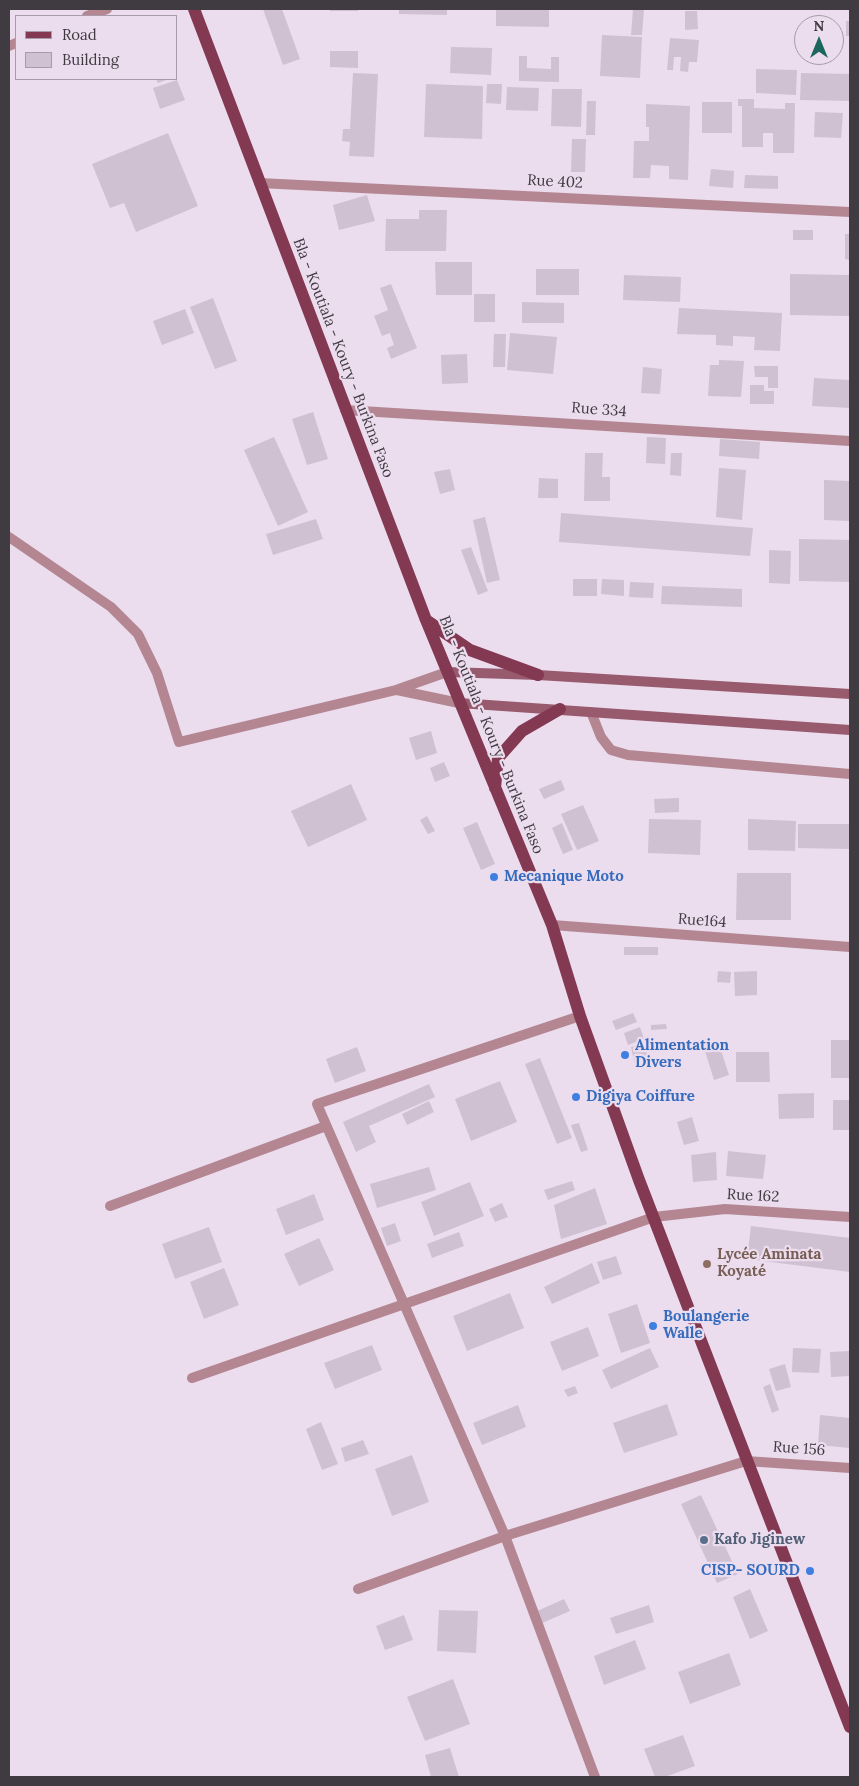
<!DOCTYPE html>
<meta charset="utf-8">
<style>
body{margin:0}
#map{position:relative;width:859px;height:1786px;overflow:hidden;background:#ebdcee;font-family:Lora,serif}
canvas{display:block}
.frame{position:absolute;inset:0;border:10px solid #403a41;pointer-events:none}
.legend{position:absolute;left:15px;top:15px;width:162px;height:65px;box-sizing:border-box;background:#ebdcee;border:1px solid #a79ba9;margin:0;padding:6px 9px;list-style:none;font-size:15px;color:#403a41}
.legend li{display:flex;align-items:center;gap:10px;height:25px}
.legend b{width:25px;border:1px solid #a79ba9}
.north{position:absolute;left:794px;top:15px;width:50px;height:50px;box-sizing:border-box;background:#ebdcee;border:1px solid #a79ba9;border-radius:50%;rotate:0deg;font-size:14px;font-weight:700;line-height:20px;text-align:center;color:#403a41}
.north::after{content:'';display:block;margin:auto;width:18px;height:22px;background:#1b665f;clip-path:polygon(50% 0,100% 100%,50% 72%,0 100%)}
</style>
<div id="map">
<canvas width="859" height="1786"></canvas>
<div class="frame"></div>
<ul class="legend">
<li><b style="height:6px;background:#843952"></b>Road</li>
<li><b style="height:14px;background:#d0c1d2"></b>Building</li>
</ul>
<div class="north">N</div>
</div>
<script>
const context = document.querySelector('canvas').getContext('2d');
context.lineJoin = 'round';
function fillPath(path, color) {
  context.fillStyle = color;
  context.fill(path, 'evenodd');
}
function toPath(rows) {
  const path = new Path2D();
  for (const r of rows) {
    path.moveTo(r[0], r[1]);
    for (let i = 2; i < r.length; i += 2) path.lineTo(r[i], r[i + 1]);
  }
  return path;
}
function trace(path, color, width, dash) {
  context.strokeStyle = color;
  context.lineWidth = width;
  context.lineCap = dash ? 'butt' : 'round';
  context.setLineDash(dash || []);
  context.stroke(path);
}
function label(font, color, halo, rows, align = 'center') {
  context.font = font + ' Lora,serif';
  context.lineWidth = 4.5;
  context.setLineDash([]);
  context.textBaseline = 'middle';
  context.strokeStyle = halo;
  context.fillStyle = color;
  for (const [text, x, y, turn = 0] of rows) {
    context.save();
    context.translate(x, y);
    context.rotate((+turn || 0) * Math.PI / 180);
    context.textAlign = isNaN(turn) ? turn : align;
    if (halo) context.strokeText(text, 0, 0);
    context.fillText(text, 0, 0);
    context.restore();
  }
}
const building = toPath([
 [263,9,282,9,300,59,283,65],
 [330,9,358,9,358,11,330,11],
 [399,9,447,9,447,15,399,14],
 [496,9,549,9,549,27,496,26],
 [633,9,644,9,642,35,631,35],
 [685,11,697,11,698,29,685,30],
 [846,21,850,21,850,36,846,36],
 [602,35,642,37,640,78,600,76],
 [670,38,699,40,697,62,689,62,688,72,680,71,681,57,674,57,673,70,667,70],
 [451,47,492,48,491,75,450,73],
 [330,51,358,51,358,68,330,67],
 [519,56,527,56,527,68,551,69,551,57,559,57,559,82,519,81],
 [756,69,797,70,796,95,756,93],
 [353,73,378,74,374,157,349,156,350,142,342,141,343,129,350,129],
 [801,73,850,74,850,101,800,100],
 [156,79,165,79,166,80,158,83],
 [177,80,185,100,160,109,153,88],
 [426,84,483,86,482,139,424,137],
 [487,84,502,84,501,104,486,103],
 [507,87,539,88,538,111,506,110],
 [552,89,582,89,581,127,551,126],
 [738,99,754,99,754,108,785,109,785,103,795,103,794,153,773,153,773,133,763,133,763,147,742,147,742,106,738,106],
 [587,101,596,101,595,135,586,135],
 [702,102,732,102,732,133,702,133],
 [646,104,690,106,688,180,669,179,669,166,651,165,650,178,633,178,634,141,649,141,649,127,646,127],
 [815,112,843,113,841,138,814,137],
 [168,133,198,206,136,232,124,203,110,208,92,164],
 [572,139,586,139,585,172,571,172],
 [711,169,734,171,733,188,709,186],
 [745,175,778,176,778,189,744,188],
 [367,195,375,221,339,230,333,205],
 [419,210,447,210,446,251,385,251,386,219,419,219],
 [793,230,813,230,813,240,793,240],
 [845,234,850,234,850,260,845,259],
 [435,262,472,262,472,295,436,295],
 [536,269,579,269,579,295,536,295],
 [790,274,850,275,849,316,790,315],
 [624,275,681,277,680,302,623,300],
 [391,284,417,348,391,359,387,348,394,345,390,333,382,336,374,316,388,310,380,288],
 [474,294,495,294,495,322,474,322],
 [213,298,237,361,215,369,190,307],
 [522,302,564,303,564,323,522,323],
 [679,308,782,313,780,351,754,350,755,337,733,336,733,346,716,345,716,335,677,334],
 [185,309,194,333,162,345,153,321],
 [510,333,557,337,553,374,507,370],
 [494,334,506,334,505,367,493,367],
 [467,354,468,383,442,384,441,355],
 [719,360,744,361,741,397,708,396,710,365,719,365],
 [754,366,778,366,778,388,768,388,768,377,755,377],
 [643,367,662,369,660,394,641,393],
 [814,378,850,380,850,408,812,406],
 [750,385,764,385,764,391,774,391,774,404,750,404],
 [313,412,328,459,307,465,292,419],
 [274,437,308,512,278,526,244,450],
 [647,437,666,438,665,464,646,463],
 [720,439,760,442,759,459,719,456],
 [585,453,603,453,602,477,610,477,610,501,584,501],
 [671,453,682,453,681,476,670,475],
 [719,468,746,470,742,520,716,517],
 [450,469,455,490,440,494,434,472],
 [539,478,558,479,558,498,538,498],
 [824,480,850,481,850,521,824,520],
 [561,513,753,528,750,556,559,542],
 [485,517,500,580,487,583,473,520],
 [316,519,323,539,273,555,266,534],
 [799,539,850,540,850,582,799,581],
 [471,547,488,591,478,595,461,550],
 [769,550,791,551,790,584,769,583],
 [573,579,597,579,597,596,573,596],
 [602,579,624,580,624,596,601,594],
 [630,582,654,583,653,598,629,597],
 [662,586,742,589,742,607,661,604],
 [431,731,437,753,416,760,409,738],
 [444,762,450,776,435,782,430,768],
 [561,780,565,790,544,799,539,789],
 [351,784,367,820,308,847,291,811],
 [679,798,679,812,655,813,654,799],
 [583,805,599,841,577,850,561,814],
 [427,816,435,831,428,834,420,820],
 [649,819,701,820,700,855,648,853],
 [748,819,796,821,795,851,748,850],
 [477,822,495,864,481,870,463,828],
 [562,823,573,850,563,854,552,828],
 [798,824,850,824,850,849,798,848],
 [737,873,791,873,791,920,736,920],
 [624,947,658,947,658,955,624,955],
 [718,971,731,972,730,983,717,982],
 [757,971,757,995,735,996,734,972],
 [633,1013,637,1022,616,1030,612,1021],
 [666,1024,667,1029,651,1030,651,1025],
 [640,1027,644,1039,628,1045,624,1033],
 [831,1040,850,1040,850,1078,831,1078],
 [645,1044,649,1062,635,1065,631,1047],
 [357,1047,366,1071,335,1083,326,1059],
 [720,1047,729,1075,714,1080,705,1051],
 [736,1052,769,1052,770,1082,736,1082],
 [540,1058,572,1138,557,1144,525,1064],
 [500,1081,517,1122,471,1141,455,1099],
 [429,1084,435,1097,369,1126,376,1142,356,1152,343,1122],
 [814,1093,814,1118,779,1119,778,1094],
 [833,1100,850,1100,850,1130,833,1130],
 [429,1101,434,1112,407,1125,402,1114],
 [692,1117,699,1141,684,1145,677,1122],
 [579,1123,588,1150,581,1152,571,1125],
 [728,1151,766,1155,763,1179,726,1176],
 [716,1152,717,1180,693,1182,691,1155],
 [429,1167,436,1190,377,1208,370,1184],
 [572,1181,575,1190,548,1200,544,1190],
 [470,1182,484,1216,434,1236,421,1202],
 [595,1188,607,1224,561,1239,554,1205],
 [314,1194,324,1220,286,1235,276,1209],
 [502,1203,508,1217,495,1222,489,1209],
 [395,1223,401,1241,387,1246,381,1228],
 [751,1226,850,1238,850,1272,747,1259],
 [209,1227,222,1262,175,1279,162,1244],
 [459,1232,464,1246,432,1258,427,1244],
 [319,1238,334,1270,299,1286,284,1254],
 [616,1256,622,1274,603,1280,597,1262],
 [592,1263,600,1283,552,1304,544,1287],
 [224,1268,239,1305,204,1319,190,1282],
 [510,1293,524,1328,467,1351,453,1316],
 [637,1304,650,1343,621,1353,608,1314],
 [588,1327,599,1356,562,1371,550,1342],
 [372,1345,382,1370,335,1389,324,1363],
 [650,1348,659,1367,611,1389,602,1370],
 [793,1348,821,1349,819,1373,792,1372],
 [850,1351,850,1376,831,1377,830,1352],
 [785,1364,791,1387,776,1391,769,1369],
 [770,1384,779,1410,772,1413,763,1387],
 [575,1386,578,1393,568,1397,564,1390],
 [667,1404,678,1435,624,1453,613,1423],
 [518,1405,526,1427,482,1445,473,1423],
 [820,1415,850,1418,850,1448,818,1445],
 [321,1422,338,1464,322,1470,306,1429],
 [363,1440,369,1454,345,1462,341,1448],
 [412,1455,429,1502,392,1516,375,1469],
 [701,1495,738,1574,717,1583,681,1504],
 [750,1589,768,1631,750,1639,733,1597],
 [564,1599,570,1611,540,1624,535,1612],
 [649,1605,654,1622,616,1634,610,1618],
 [439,1610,478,1611,476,1653,437,1651],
 [404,1615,413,1640,385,1650,376,1626],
 [635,1640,646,1669,604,1685,594,1656],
 [729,1653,741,1685,690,1704,678,1672],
 [453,1679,470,1724,425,1741,407,1697],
 [683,1735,695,1766,665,1777,655,1777,644,1749],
 [450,1748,459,1777,431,1777,425,1755]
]);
const street = toPath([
 [87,16,107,9],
 [9,46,16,43],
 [259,183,850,212],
 [345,410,850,441],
 [9,537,111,607,138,634,157,673,179,742,396,690,447,672],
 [397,690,459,703],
 [591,712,601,737,611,750,628,755,850,774],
 [552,925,850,947],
 [580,1016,317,1104,505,1536,595,1777],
 [110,1206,326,1126],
 [192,1378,654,1217,725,1209,850,1217],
 [358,1589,505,1536,746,1461,850,1468]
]);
const secondary = toPath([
 [447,672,538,675,850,694],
 [459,703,850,730]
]);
const primary = toPath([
 [194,9,426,620,552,925,580,1016,639,1180,850,1727],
 [426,620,470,650,538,675],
 [495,788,498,758,522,731,560,709]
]);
const markers = [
 [494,877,5,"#3f7fe0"],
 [625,1055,5,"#3f7fe0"],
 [576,1097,5,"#3f7fe0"],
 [707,1264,5,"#8d6e63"],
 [653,1326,5,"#3f7fe0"],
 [704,1540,5,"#5c6f8a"],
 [810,1571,5,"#3f7fe0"]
];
const streetNames = [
 ["Rue 402",555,182,3],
 ["Bla - Koutiala - Koury - Burkina Faso",343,358,69],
 ["Rue 334",599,410,4],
 ["Bla - Koutiala - Koury - Burkina Faso",491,735,68],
 ["Rue164",702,921,4],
 ["Rue 162",753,1196,3],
 ["Rue 156",799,1449,4]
];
const shopNames = [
 ["Mecanique Moto",504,877],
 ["Alimentation",635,1046],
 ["Divers",635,1063],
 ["Digiya Coiffure",586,1097],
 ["Boulangerie",663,1317],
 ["Walle",663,1334],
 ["CISP- SOURD",800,1571,"right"]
];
const educationNames = [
 ["Lycée Aminata",717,1255],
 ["Koyaté",717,1272]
];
const serviceNames = [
 ["Kafo Jiginew",714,1540]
];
fillPath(building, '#d0c1d2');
trace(street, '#b38692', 10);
trace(secondary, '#985a6d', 10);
trace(primary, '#843952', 12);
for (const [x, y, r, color] of markers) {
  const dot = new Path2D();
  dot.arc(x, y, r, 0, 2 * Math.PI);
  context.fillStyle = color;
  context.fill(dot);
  trace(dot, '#ebdcee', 2);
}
label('15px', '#403a41', '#ebdcee', streetNames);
label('bold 15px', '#366cbe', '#ebdcee', shopNames, 'left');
label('bold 15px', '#785e54', '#ebdcee', educationNames, 'left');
label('bold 15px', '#4e5e75', '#ebdcee', serviceNames, 'left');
</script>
